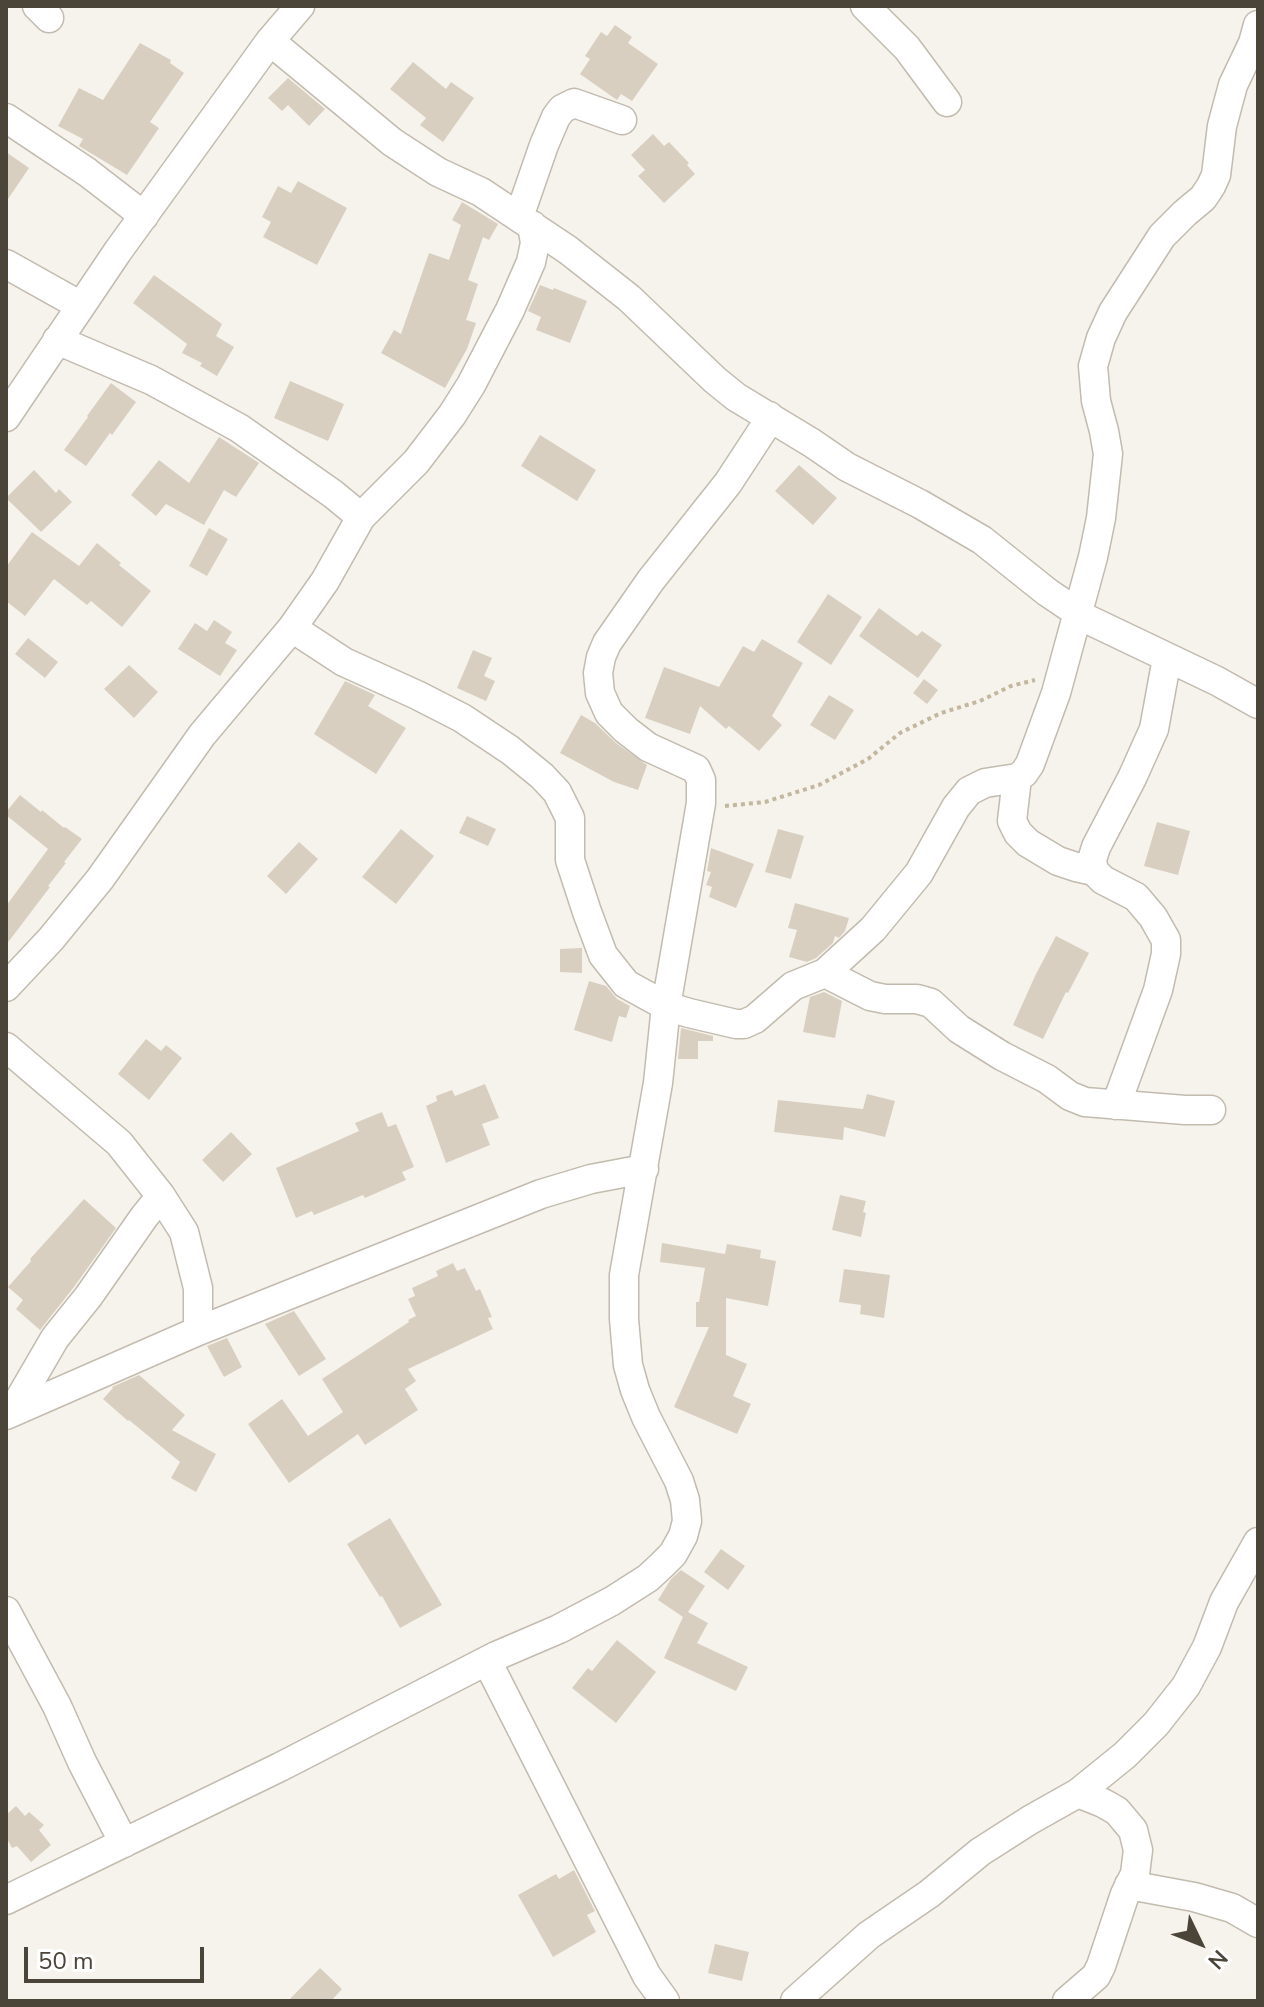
<!DOCTYPE html>
<style>
body{margin:0}
#map{position:relative;width:1264px;height:2007px;overflow:hidden;background:#f6f3ec;font-family:"Nunito Sans",sans-serif}
canvas{display:block}
.frame{position:absolute;inset:0;border:8px solid #4b4439;pointer-events:none}
.north{position:absolute;left:1160px;top:1903px;width:80px;height:80px;-webkit-text-stroke:6px #fff;paint-order:stroke;rotate:133deg;font-size:22px;font-weight:700;line-height:32px;text-align:center;color:#4b4439}
.north::after{content:'';display:block;margin:auto;width:28px;height:36px;background:#4b4439;clip-path:polygon(50% 0,100% 100%,50% 72%,0 100%)}
.scale{position:absolute;left:24px;top:1947px;width:180px;height:36px;box-sizing:border-box;border:4px solid #4b4439;border-top:0;padding-left:10px;font-size:24px;line-height:28px;white-space:nowrap;color:#4b4439;-webkit-text-stroke:6px #fff;paint-order:stroke}
</style>
<div id="map">
<canvas width="1264" height="2007"></canvas>
<div class="frame"></div>
<div class="north">N</div>
<div class="scale">50 m</div>
</div>
<script>
const context = document.querySelector('canvas').getContext('2d');
context.lineJoin = 'round';
function fillPath(path, color) {
  context.fillStyle = color;
  context.fill(path, 'evenodd');
}
function toPath(rows) {
  const path = new Path2D();
  for (const r of rows) {
    path.moveTo(r[0], r[1]);
    for (let i = 2; i < r.length; i += 2) path.lineTo(r[i], r[i + 1]);
  }
  return path;
}
function trace(path, color, width, dash) {
  context.strokeStyle = color;
  context.lineWidth = width;
  context.lineCap = dash ? 'butt' : 'round';
  context.setLineDash(dash || []);
  context.stroke(path);
}
const building = toPath([
 [615,25,632,37,628,43,658,64,632,101,621,94,617,100,580,74,590,59,585,56,601,32,607,36],
 [140,43,171,60,170,63,184,73,150,122,159,128,127,175,79,146,83,139,58,126,79,88,103,100],
 [413,62,446,89,451,82,474,98,443,142,420,125,426,118,390,89],
 [288,78,325,109,309,126,288,105,282,111,268,98],
 [653,134,664,146,669,142,689,163,687,165,695,174,664,203,638,176,645,170,631,155],
 [6,152,29,168,6,202],
 [298,181,347,208,317,265,263,237,271,222,262,217,278,186,291,193],
 [462,202,498,224,489,240,483,237,468,280,478,284,466,320,476,323,467,349,445,388,381,353,394,330,401,334,429,253,449,260,461,225,452,220],
 [154,275,222,324,216,336,234,347,217,376,200,366,202,363,182,353,187,344,133,303],
 [540,285,553,290,554,288,587,301,570,343,536,330,541,317,528,311],
 [290,381,344,404,328,441,274,418],
 [111,383,136,402,112,435,110,433,86,466,64,450,88,417,87,416],
 [540,435,596,470,577,501,521,466],
 [219,437,259,463,236,497,224,490,204,525,166,504,156,516,131,495,159,460,189,483],
 [799,465,837,498,813,525,775,491],
 [34,470,56,493,59,489,72,502,41,532,6,498],
 [209,528,228,539,207,576,189,566],
 [32,532,79,566,97,543,121,563,119,565,151,591,122,627,91,601,87,605,54,579,25,616,6,601,6,567],
 [828,594,862,617,831,665,797,642],
 [879,608,917,636,922,631,942,645,918,678,859,636],
 [214,620,232,632,225,643,237,650,220,676,178,649,195,623,207,631],
 [28,638,58,662,45,678,15,654],
 [762,639,803,663,772,716,782,725,759,751,729,726,726,729,700,706,690,734,645,718,664,667,719,687,743,646,754,652],
 [473,650,492,658,484,676,495,681,486,701,457,688],
 [129,665,158,692,134,718,104,689],
 [924,679,938,690,927,704,913,693],
 [345,681,375,695,368,706,406,728,376,774,314,734],
 [829,695,854,710,835,740,810,725],
 [581,715,595,723,616,743,647,765,638,790,614,782,560,753],
 [20,795,41,812,42,810,64,828,65,827,82,839,64,862,66,863,48,886,50,887,6,945,6,906,48,849,6,815,6,812],
 [467,816,496,829,488,846,459,833],
 [1157,822,1190,831,1178,875,1144,866],
 [401,829,434,856,396,904,362,877],
 [778,829,804,836,791,879,765,872],
 [299,842,318,859,286,894,267,876],
 [711,848,754,864,736,908,709,897,712,887,706,885,711,872,707,871],
 [795,903,849,918,845,931,839,938,835,936,833,943,816,958,807,962,789,957,797,930,788,928],
 [1056,936,1089,953,1068,993,1066,992,1043,1039,1013,1025,1035,976],
 [582,948,582,973,560,972,560,949],
 [589,981,606,986,617,999,630,1006,626,1018,619,1016,612,1042,574,1030],
 [824,992,842,1001,835,1038,803,1032,810,997],
 [681,1028,713,1036,713,1041,698,1041,698,1059,678,1059],
 [146,1039,161,1051,166,1045,182,1058,149,1100,118,1074],
 [485,1084,499,1118,482,1124,490,1145,446,1163,426,1106,437,1101,436,1096,452,1090,455,1096],
 [867,1094,895,1101,885,1137,844,1127,843,1140,774,1132,778,1100,863,1109],
 [382,1112,388,1127,396,1124,414,1167,402,1172,406,1180,365,1198,363,1195,314,1215,312,1211,296,1218,276,1168,359,1131,355,1123],
 [231,1132,252,1154,223,1182,202,1160],
 [840,1195,866,1201,863,1212,866,1213,861,1237,832,1230],
 [84,1199,116,1228,74,1287,40,1330,16,1309,23,1300,8,1287,31,1261,30,1259],
 [662,1243,725,1254,727,1244,761,1250,760,1258,776,1261,768,1306,726,1298,726,1355,747,1364,733,1396,751,1404,737,1434,674,1407,709,1327,696,1327,696,1302,699,1302,705,1268,660,1262],
 [453,1263,457,1271,465,1268,476,1291,480,1289,492,1317,488,1318,493,1329,408,1369,416,1381,405,1389,418,1410,365,1445,358,1434,289,1483,248,1424,282,1399,308,1436,343,1412,322,1379,409,1322,408,1320,416,1316,408,1299,415,1296,412,1288,438,1276,436,1271],
 [844,1269,890,1275,884,1318,860,1314,861,1305,839,1302],
 [294,1311,326,1359,299,1376,265,1324],
 [227,1338,242,1367,224,1377,207,1346],
 [139,1375,185,1415,172,1430,216,1454,196,1492,171,1478,180,1462,129,1420,128,1421,103,1399,113,1388,112,1387],
 [390,1518,442,1605,400,1628,382,1596,380,1597,347,1544],
 [721,1549,745,1566,728,1590,704,1572],
 [681,1570,705,1586,688,1612,708,1623,697,1643,748,1667,736,1691,664,1658,683,1617,658,1600,671,1579],
 [617,1640,656,1672,616,1723,572,1688,588,1668,592,1671],
 [16,1806,25,1816,29,1812,44,1825,39,1830,51,1845,31,1862,17,1846,12,1848,6,1837,6,1815],
 [574,1870,595,1911,587,1915,596,1932,553,1957,518,1895,556,1874,559,1879],
 [715,1944,749,1952,742,1981,708,1973],
 [320,1968,342,1989,331,2001,288,2001]
]);
const path = toPath([
 [725,806,765,802,819,785,868,759,900,733,941,713,980,701,1011,686,1035,680]
]);
const street = toPath([
 [37,6,49,18],
 [865,6,907,48,947,102],
 [270,41,392,142,438,172,481,192,568,250,629,298,715,380,736,397,812,443,847,467,920,504,982,540,1047,592,1087,619,1217,681,1258,704],
 [6,118,87,172,144,216],
 [519,217,544,145,556,117,562,109,574,103,622,120],
 [6,264,81,306],
 [57,340,151,380,239,428,333,494,361,517],
 [6,417,118,251,270,41,300,6],
 [292,628,344,662,417,695,462,718,510,750,542,776,557,792,570,818,570,860,587,912,603,955,626,984,666,1006,689,1013,736,1024,744,1024,755,1019,793,986,825,973,873,929,919,873,956,807,969,791,985,783,1017,778,1024,773,1030,764,1056,693,1093,557,1101,518,1108,454,1104,431,1096,401,1093,366,1101,338,1113,312,1162,236,1185,213,1203,198,1211,186,1216,175,1222,126,1233,85,1253,43,1258,25],
 [1017,778,1012,821,1018,833,1028,843,1058,861,1076,867,1094,871],
 [825,973,870,996,885,999,917,999,931,1003,959,1029,1002,1056,1047,1079,1070,1096,1085,1102,1185,1110,1211,1110],
 [6,987,51,939,100,879,202,735,292,628,325,581,361,517,416,462,452,415,471,385,510,310,531,262,535,243,532,225],
 [6,1047,119,1143,161,1196,184,1232,198,1288,198,1331],
 [1116,1105,1158,990,1166,954,1166,940,1153,917,1136,897,1103,880,1094,871,1092,860,1096,847,1132,778,1154,729,1167,658],
 [12,1412,55,1338,88,1297,144,1217,161,1196],
 [6,1415,198,1331,541,1194,591,1179,644,1169],
 [6,1611,57,1706,82,1762,124,1843],
 [487,1661,647,1976,665,2001],
 [1129,1885,1194,1897,1232,1908,1258,1923],
 [6,1900,280,1767,496,1656,559,1629,612,1601,648,1578,662,1565,673,1554,683,1536,687,1521,685,1500,679,1481,646,1417,635,1390,628,1365,624,1319,624,1275,658,1083,666,1006,701,803,701,780,696,769,648,747,626,730,609,713,600,693,598,673,601,657,607,643,651,580,728,483,764,428,769,416],
 [795,2001,869,1935,929,1894,980,1852,1030,1820,1078,1793,1125,1755,1156,1724,1186,1686,1207,1647,1224,1602,1258,1542],
 [1067,2001,1096,1976,1101,1966,1125,1894,1135,1874,1138,1850,1133,1830,1117,1811,1103,1803,1078,1793]
]);
fillPath(building, '#d8cfc1');
trace(street, '#c2bbae', 31);
trace(path, '#c4b79f', 4, [4, 4]);
trace(street, '#fff', 28);
</script>
